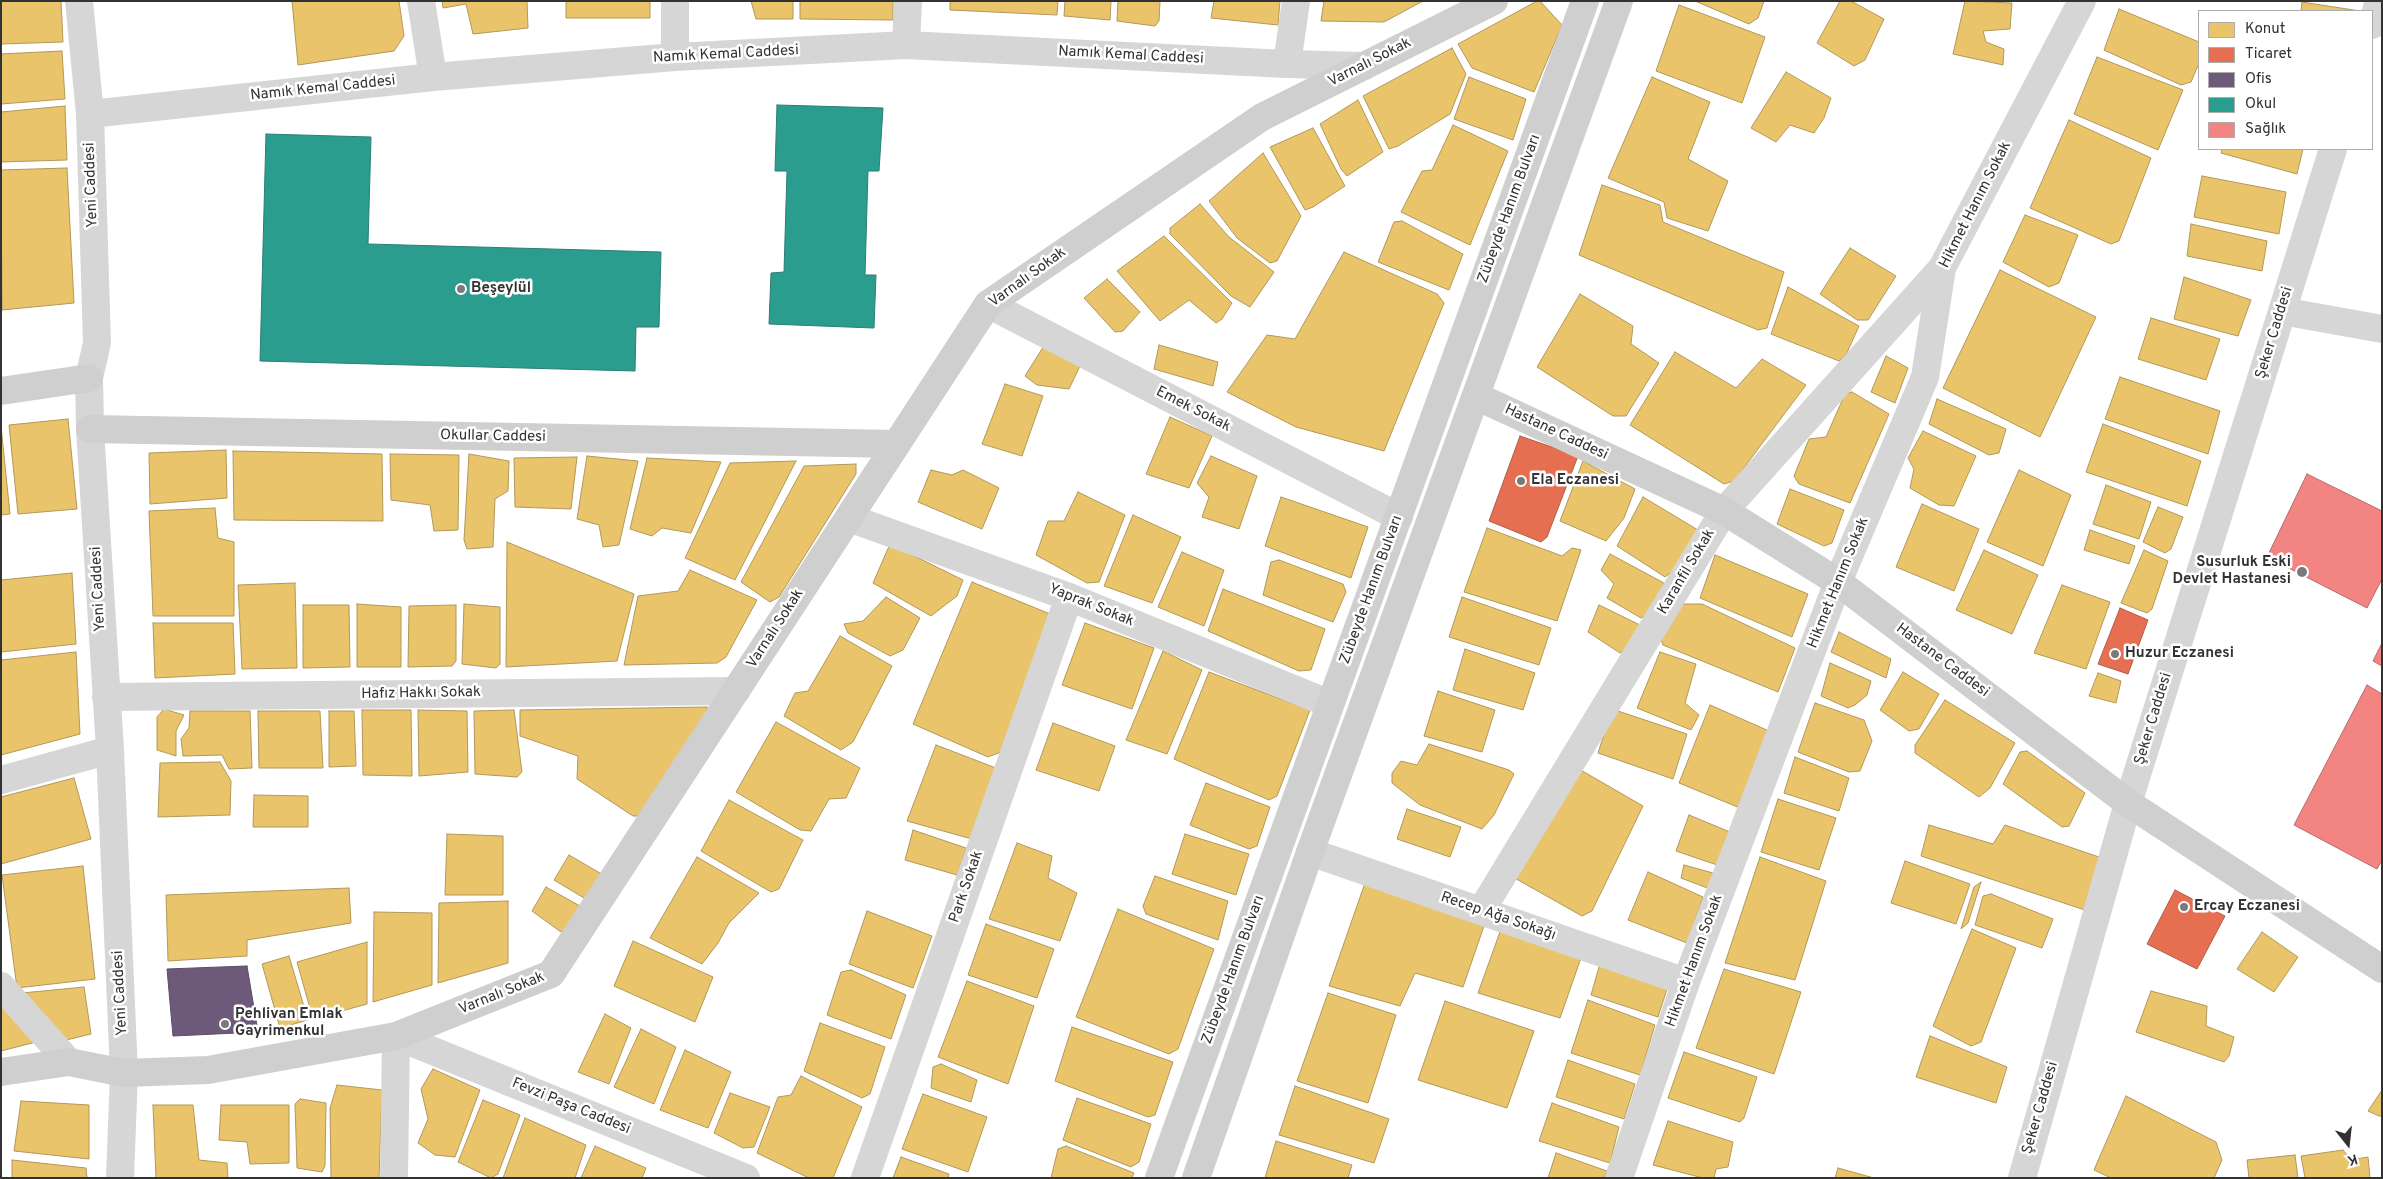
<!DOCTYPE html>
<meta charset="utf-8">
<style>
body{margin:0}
#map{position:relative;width:2383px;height:1179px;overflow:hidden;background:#fff;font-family:Overpass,sans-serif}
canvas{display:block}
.frame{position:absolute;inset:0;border:2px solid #323232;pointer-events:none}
.legend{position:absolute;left:2198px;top:10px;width:175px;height:140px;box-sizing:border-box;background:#fff;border:1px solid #adadad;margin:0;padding:6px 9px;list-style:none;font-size:15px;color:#323232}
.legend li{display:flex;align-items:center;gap:10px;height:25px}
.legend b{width:25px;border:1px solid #adadad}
.north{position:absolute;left:2323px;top:1119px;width:50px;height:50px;-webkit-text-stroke:4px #fff;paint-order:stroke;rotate:164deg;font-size:14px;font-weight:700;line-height:20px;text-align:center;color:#323232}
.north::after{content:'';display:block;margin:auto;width:18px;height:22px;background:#323232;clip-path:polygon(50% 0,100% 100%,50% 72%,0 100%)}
</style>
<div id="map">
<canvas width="2383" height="1179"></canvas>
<div class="frame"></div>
<ul class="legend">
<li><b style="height:14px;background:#e9c46a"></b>Konut</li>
<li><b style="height:14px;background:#e76f51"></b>Ticaret</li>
<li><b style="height:14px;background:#6d597a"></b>Ofis</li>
<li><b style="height:14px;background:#2a9d8f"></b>Okul</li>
<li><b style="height:14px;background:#f28482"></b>Sağlık</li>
</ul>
<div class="north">K</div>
</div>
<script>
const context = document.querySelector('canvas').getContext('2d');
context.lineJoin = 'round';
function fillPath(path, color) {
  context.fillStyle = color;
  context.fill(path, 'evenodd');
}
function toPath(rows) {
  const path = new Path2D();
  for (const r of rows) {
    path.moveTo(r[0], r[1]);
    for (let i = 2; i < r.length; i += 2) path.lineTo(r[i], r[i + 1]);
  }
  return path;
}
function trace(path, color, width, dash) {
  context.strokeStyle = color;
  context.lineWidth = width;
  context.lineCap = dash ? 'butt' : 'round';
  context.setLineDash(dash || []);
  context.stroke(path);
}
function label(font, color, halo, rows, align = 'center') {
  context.font = font + ' Overpass,sans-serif';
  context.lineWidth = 5;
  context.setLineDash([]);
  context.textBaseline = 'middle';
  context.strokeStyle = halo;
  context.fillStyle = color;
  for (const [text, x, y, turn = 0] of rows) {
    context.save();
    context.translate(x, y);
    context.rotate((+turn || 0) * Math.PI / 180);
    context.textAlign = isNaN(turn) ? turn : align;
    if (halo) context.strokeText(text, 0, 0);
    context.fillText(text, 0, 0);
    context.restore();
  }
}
const homes = toPath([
 [1,1,61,1,63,42,1,44,1,1],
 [292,1,399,1,404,36,394,51,298,65,292,1],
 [442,1,527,1,528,28,473,34,466,4,443,8,442,1],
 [566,1,650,1,650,18,566,18,566,1],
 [751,1,793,1,793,19,756,19,751,1],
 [800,1,893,1,893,20,800,19,800,1],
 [950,1,1058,1,1057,15,950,10,950,1],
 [1065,1,1111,1,1110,20,1064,16,1065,1],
 [1118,1,1160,1,1159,21,1155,26,1117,21,1118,1],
 [1214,1,1280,1,1278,25,1211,18,1214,1],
 [1324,1,1423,1,1384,22,1321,21,1324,1],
 [1537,1,1540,1,1562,25,1534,92,1472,68,1458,44,1537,1],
 [1695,1,1764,1,1758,18,1749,24,1695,1],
 [1840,1,1851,1,1884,19,1865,60,1854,66,1817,43,1840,1],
 [1965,1,2012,3,2010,29,1983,31,1986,42,2004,49,2003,65,1953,54,1965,1],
 [2302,2,2360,11,2301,11,2302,2],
 [1679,5,1765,37,1742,103,1656,71,1679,5],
 [2119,9,2199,42,2199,63,2191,82,2181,85,2104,50,2119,9],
 [1452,48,1466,74,1450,114,1398,146,1389,149,1363,96,1452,48],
 [62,51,65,99,1,104,1,54,62,51],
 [2097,57,2183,90,2158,150,2074,114,2097,57],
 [1786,72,1831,98,1824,118,1814,133,1790,125,1776,142,1751,128,1786,72],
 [1469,77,1526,99,1513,140,1454,119,1469,77],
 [1652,77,1710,102,1688,159,1728,181,1708,231,1667,218,1664,202,1608,178,1652,77],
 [1358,100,1383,152,1347,176,1341,169,1320,124,1358,100],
 [65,106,67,160,1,162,1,112,65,106],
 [2069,120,2151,158,2119,241,2111,244,2030,208,2069,120],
 [1453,125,1508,151,1470,245,1401,212,1422,171,1432,170,1453,125],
 [1313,128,1345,186,1313,207,1305,210,1270,147,1313,128],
 [2222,149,2303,149,2297,174,2221,153,2222,149],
 [1263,153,1301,216,1277,261,1270,263,1237,238,1209,201,1263,153],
 [67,168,74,303,2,310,1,170,67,168],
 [2202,176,2286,192,2279,234,2194,217,2202,176],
 [1602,185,1660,205,1663,222,1784,272,1767,328,1758,330,1579,255,1602,185],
 [1200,204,1229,237,1274,272,1250,307,1231,296,1170,234,1170,228,1200,204],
 [2025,215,2078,235,2059,283,2049,287,2003,262,2025,215],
 [1402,221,1463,254,1449,290,1378,262,1394,222,1402,221],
 [2191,224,2267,241,2262,271,2187,256,2191,224],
 [1164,236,1232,303,1222,319,1216,323,1189,300,1160,321,1117,271,1164,236],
 [1850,248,1896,276,1868,320,1857,320,1820,294,1850,248],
 [1344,252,1437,294,1444,303,1384,451,1296,427,1227,392,1267,335,1295,339,1344,252],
 [2000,270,2096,317,2040,437,1943,388,2000,270],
 [2184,277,2251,300,2238,336,2174,319,2184,277],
 [1107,279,1140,312,1123,331,1115,332,1084,298,1107,279],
 [1788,287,1859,326,1846,355,1839,361,1771,334,1788,287],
 [1580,294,1633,326,1631,344,1659,363,1626,416,1613,416,1537,367,1580,294],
 [2151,318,2220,339,2206,380,2138,359,2151,318],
 [1045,344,1081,364,1069,389,1037,385,1025,376,1045,344],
 [1159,345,1218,362,1213,386,1154,369,1159,345],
 [1675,352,1736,388,1762,359,1806,385,1734,481,1724,484,1630,425,1675,352],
 [1886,356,1908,368,1895,403,1871,392,1886,356],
 [2120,377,2220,411,2208,454,2105,419,2120,377],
 [1005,384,1043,396,1022,456,982,444,1005,384],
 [1852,392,1889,414,1850,503,1799,484,1794,476,1809,439,1826,437,1845,394,1852,392],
 [1937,399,2006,429,1999,453,1989,455,1929,424,1937,399],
 [1170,417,1212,436,1189,488,1146,474,1170,417],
 [68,419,77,509,18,514,9,425,68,419],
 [2103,424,2201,461,2187,506,2086,472,2103,424],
 [1,426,10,514,1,515,1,426],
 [1923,431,1976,456,1954,506,1939,505,1910,488,1914,469,1908,458,1923,431],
 [226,450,227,498,150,504,149,453,226,450],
 [233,451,382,454,383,521,234,520,233,451],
 [390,454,459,455,458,530,434,531,430,505,391,500,390,454],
 [469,454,509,461,508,491,495,499,493,547,467,549,464,540,469,454],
 [587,456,638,461,619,545,603,547,599,525,577,519,587,456],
 [1211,456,1257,476,1239,529,1202,517,1209,497,1197,483,1211,456],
 [577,457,571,509,515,507,514,458,577,457],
 [647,458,721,462,691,533,662,528,652,536,630,529,647,458],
 [796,461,735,580,685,558,730,463,796,461],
 [1583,461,1635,489,1624,518,1606,541,1560,521,1583,461],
 [856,464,856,474,779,597,770,602,741,582,804,466,856,464],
 [931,470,952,475,963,470,999,488,982,529,918,502,931,470],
 [2019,470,2071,495,2043,566,1987,542,2019,470],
 [2106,485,2151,502,2139,539,2093,524,2106,485],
 [1790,489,1844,510,1832,543,1824,546,1777,524,1790,489],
 [1078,492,1125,515,1099,582,1087,583,1036,555,1048,521,1064,521,1078,492],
 [1281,497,1368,527,1351,578,1265,546,1281,497],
 [1643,497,1698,530,1677,568,1665,577,1617,546,1643,497],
 [1922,504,1979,529,1954,591,1896,567,1922,504],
 [2158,507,2183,517,2171,549,2165,553,2143,542,2158,507],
 [215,508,218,538,234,542,234,616,153,616,149,511,215,508],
 [1133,515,1181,537,1152,603,1104,586,1133,515],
 [1487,528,1562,556,1572,548,1581,550,1557,621,1464,592,1487,528],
 [2090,530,2135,546,2129,564,2084,550,2090,530],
 [507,542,634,594,617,661,506,667,507,542],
 [890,544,963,580,957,596,931,616,873,583,890,544],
 [1984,550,2038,575,2012,634,1956,610,1984,550],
 [2144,550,2168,561,2152,609,2147,613,2121,603,2144,550],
 [1182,552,1224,570,1204,626,1158,607,1182,552],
 [1610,554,1664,583,1651,612,1641,618,1607,598,1614,584,1601,570,1610,554],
 [1715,555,1808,594,1792,637,1700,598,1715,555],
 [1279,560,1343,584,1346,592,1333,622,1263,595,1271,562,1279,560],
 [690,570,757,600,726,657,717,663,624,665,638,596,678,591,690,570],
 [72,573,76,644,1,652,1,580,72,573],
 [972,582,1055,616,1001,752,988,757,913,724,972,582],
 [295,583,297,668,242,669,238,585,295,583],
 [2062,585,2110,602,2086,669,2034,653,2062,585],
 [1223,589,1325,629,1311,670,1299,671,1208,631,1223,589],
 [886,597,920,618,903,650,890,656,848,633,844,624,863,621,886,597],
 [1462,597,1551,628,1539,665,1449,637,1462,597],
 [357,604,401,607,401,667,357,667,357,604],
 [464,604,500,607,500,664,496,668,462,664,464,604],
 [1675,604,1702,604,1795,648,1778,692,1663,645,1660,637,1675,604],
 [303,605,349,605,350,667,303,668,303,605],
 [456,605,456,661,452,666,408,667,409,606,456,605],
 [1599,605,1640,625,1629,647,1620,653,1588,632,1599,605],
 [153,623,233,623,235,674,155,678,153,623],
 [1085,623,1154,648,1132,709,1062,685,1085,623],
 [1839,632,1891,659,1886,678,1831,652,1839,632],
 [840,636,892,666,853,742,841,750,784,716,795,693,808,691,840,636],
 [1465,649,1535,673,1523,710,1453,690,1465,649],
 [1163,651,1202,670,1167,754,1126,740,1163,651],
 [76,652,80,734,1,755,1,660,76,652],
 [1660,652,1696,664,1685,703,1699,715,1691,730,1637,708,1660,652],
 [1830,663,1871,681,1867,695,1855,705,1848,708,1821,696,1830,663],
 [1209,672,1310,710,1277,796,1269,800,1174,759,1209,672],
 [1903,672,1939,694,1919,729,1909,731,1880,710,1903,672],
 [2098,673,2121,681,2116,703,2089,696,2098,673],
 [1438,691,1495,710,1482,752,1424,736,1438,691],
 [1945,700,2015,743,1990,788,1979,797,1915,753,1915,745,1945,700],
 [1815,703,1864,720,1872,741,1860,771,1849,772,1798,752,1815,703],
 [1710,705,1769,731,1740,808,1679,783,1710,705],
 [707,707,708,721,645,816,633,816,577,779,578,756,520,736,520,710,707,707],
 [164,709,184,715,176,731,176,756,157,750,157,717,164,709],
 [1612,709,1687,734,1673,779,1598,753,1612,709],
 [362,710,411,710,412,776,363,775,362,710],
 [418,710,467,711,468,772,419,776,418,710],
 [514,710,522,772,517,777,475,774,474,711,514,710],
 [190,711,250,711,252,768,229,769,222,755,183,756,181,739,189,728,190,711],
 [258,711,320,711,323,768,259,768,258,711],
 [329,711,354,711,356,766,329,767,329,711],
 [776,722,860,768,846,798,829,799,811,831,800,830,736,792,776,722],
 [1053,723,1115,746,1099,791,1036,770,1053,723],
 [1429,744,1509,770,1514,774,1494,815,1482,829,1420,805,1392,783,1392,773,1401,761,1417,765,1429,744],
 [936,745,996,768,972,839,907,821,936,745],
 [2027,751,2085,793,2069,826,2062,827,2003,784,2020,752,2027,751],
 [1795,757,1849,778,1839,811,1784,793,1795,757],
 [220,762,231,781,230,815,158,817,160,763,220,762],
 [1572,765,1643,806,1592,911,1582,916,1511,876,1572,765],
 [74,778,91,839,1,864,1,797,74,778],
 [1206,783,1270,807,1257,846,1249,849,1190,825,1206,783],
 [254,795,308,796,308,827,253,827,254,795],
 [1778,799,1836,818,1819,870,1761,852,1778,799],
 [729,800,803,840,779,889,771,892,701,851,729,800],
 [1407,809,1461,827,1450,857,1397,839,1407,809],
 [1689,815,1730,832,1720,866,1676,851,1689,815],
 [1929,825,1993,844,2005,825,2102,858,2088,911,1921,856,1929,825],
 [913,830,966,848,957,875,905,860,913,830],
 [447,834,503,836,503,895,445,895,447,834],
 [1185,834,1249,854,1236,895,1172,874,1185,834],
 [1017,843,1052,856,1048,878,1077,893,1060,941,989,919,1017,843],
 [569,855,605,876,589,901,554,880,569,855],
 [697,857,759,893,729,923,718,943,702,964,650,938,697,857],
 [1760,857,1826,881,1795,980,1725,963,1760,857],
 [1905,861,1970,884,1956,924,1891,903,1905,861],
 [1684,865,1713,873,1710,889,1681,878,1684,865],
 [83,866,95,979,17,988,2,875,83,866],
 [1648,872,1703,897,1687,943,1628,920,1648,872],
 [1155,876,1228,901,1218,940,1146,914,1143,906,1155,876],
 [1981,882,1968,923,1961,929,1974,887,1981,882],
 [1365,883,1484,926,1463,987,1415,973,1400,1006,1329,986,1365,883],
 [546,887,580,906,571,928,561,932,532,911,546,887],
 [349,888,351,923,247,940,247,956,168,961,166,895,349,888],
 [1991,894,2053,919,2042,948,1975,925,1983,896,1991,894],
 [508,901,508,963,438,983,439,903,508,901],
 [1118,909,1214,949,1178,1049,1169,1054,1076,1017,1118,909],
 [867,911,932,936,913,988,849,964,867,911],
 [374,912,432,913,432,985,373,1002,374,912],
 [986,924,1054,949,1037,998,968,975,986,924],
 [1501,929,1582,955,1560,1018,1478,993,1501,929],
 [1972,929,2016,948,1981,1042,1971,1046,1933,1026,1972,929],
 [2262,932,2298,957,2274,992,2237,969,2262,932],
 [633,941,713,977,695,1022,614,986,633,941],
 [367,942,367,1004,313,1019,297,962,367,942],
 [289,956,308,1020,280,1028,262,964,289,956],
 [1601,960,1669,983,1658,1017,1591,995,1601,960],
 [1724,969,1801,992,1774,1074,1696,1048,1724,969],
 [851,970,906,995,891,1039,827,1015,841,972,851,970],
 [967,981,1034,1006,1008,1084,938,1057,967,981],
 [84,987,91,1034,62,1041,22,993,84,987],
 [2151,991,2207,1006,2206,1026,2234,1037,2229,1056,2224,1062,2136,1032,2151,991],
 [1328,993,1396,1015,1368,1103,1297,1081,1328,993],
 [1,994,40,1041,1,1051,1,994],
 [1588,1000,1655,1025,1640,1075,1571,1053,1588,1000],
 [1445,1001,1534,1031,1507,1108,1418,1080,1445,1001],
 [605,1014,631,1028,609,1084,578,1072,605,1014],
 [820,1023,885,1047,870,1094,862,1098,804,1071,820,1023],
 [1072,1027,1173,1062,1155,1115,1148,1117,1055,1081,1072,1027],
 [641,1029,676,1047,654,1104,614,1087,641,1029],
 [1930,1036,2007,1067,1996,1103,1916,1077,1930,1036],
 [685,1050,731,1072,708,1128,660,1110,685,1050],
 [1684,1052,1757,1077,1744,1118,1740,1122,1668,1098,1684,1052],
 [1568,1060,1635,1084,1624,1119,1556,1097,1568,1060],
 [941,1064,977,1080,971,1102,931,1088,933,1067,941,1064],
 [433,1069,480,1090,455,1157,435,1155,418,1143,428,1119,421,1089,433,1069],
 [801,1076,862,1107,833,1178,809,1178,757,1153,778,1097,791,1095,801,1076],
 [337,1085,382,1090,379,1178,331,1178,330,1108,337,1085],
 [1295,1086,1389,1119,1374,1163,1279,1135,1295,1086],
 [2382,1090,2382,1116,2379,1116,2368,1111,2382,1090],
 [730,1093,770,1107,754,1147,743,1148,714,1133,730,1093],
 [923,1094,987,1117,968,1172,902,1149,923,1094],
 [2126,1096,2216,1142,2222,1160,2214,1178,2111,1178,2094,1170,2126,1096],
 [1077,1098,1151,1124,1139,1162,1131,1167,1063,1140,1077,1098],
 [300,1099,326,1103,325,1166,322,1172,297,1168,295,1104,300,1099],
 [483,1100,520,1115,498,1174,491,1178,458,1162,483,1100],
 [21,1101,89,1105,89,1159,14,1151,21,1101],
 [1552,1103,1619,1127,1610,1163,1539,1141,1552,1103],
 [153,1105,193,1105,199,1160,227,1163,228,1178,156,1178,153,1105],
 [221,1105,289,1105,289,1163,250,1164,247,1142,219,1140,221,1105],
 [525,1118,586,1145,575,1178,503,1178,525,1118],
 [1668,1121,1733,1142,1728,1167,1716,1169,1714,1178,1703,1178,1653,1165,1668,1121],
 [1276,1141,1352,1165,1348,1178,1265,1178,1276,1141],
 [595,1146,646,1168,642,1178,581,1178,595,1146],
 [1066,1146,1134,1173,1132,1178,1051,1178,1058,1149,1066,1146],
 [2343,1150,2351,1160,2368,1157,2370,1178,2305,1178,2301,1156,2343,1150],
 [1556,1153,1607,1171,1604,1178,1548,1178,1556,1153],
 [2295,1155,2298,1178,2249,1178,2247,1160,2295,1155],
 [901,1157,949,1174,948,1178,893,1178,901,1157],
 [12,1160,86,1168,87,1178,12,1178,12,1160],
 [1838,1168,1874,1178,1835,1178,1838,1168]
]);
const shops = toPath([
 [1520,436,1578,456,1547,537,1541,542,1489,521,1520,436],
 [2120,608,2148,620,2128,674,2098,664,2120,608],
 [2175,890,2225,916,2197,969,2147,944,2175,890]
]);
const offices = toPath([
 [247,966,258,1032,173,1036,167,969,247,966]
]);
const schools = toPath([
 [777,105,883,108,879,171,868,171,865,275,876,275,874,328,769,324,771,273,784,272,787,171,775,171,777,105],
 [266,134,371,137,368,244,661,252,659,327,636,327,635,371,260,361,266,134]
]);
const health = toPath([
 [2307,474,2382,511,2382,579,2367,608,2267,557,2307,474],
 [2382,643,2382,666,2373,661,2382,643],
 [2367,685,2382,694,2382,860,2377,869,2294,825,2367,685]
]);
const street = toPath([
 [79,1,90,114,97,343,89,378,90,429,110,750,124,1073,120,1178],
 [421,1,433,77],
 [675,1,675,57],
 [2372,25,2379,1],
 [906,45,908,1],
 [1287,64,1296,1],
 [90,114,433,77,675,57,906,45,1287,64,1364,66],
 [988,304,1399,517],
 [2282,311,2382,329],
 [849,518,1069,597,1330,704],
 [106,697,736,691],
 [1,780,110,750],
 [1310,852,1686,982],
 [1481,911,1724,511,1942,268],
 [1,986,69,1062],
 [394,1178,396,1036,746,1178],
 [865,1178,1069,597],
 [1619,1178,1686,982,1838,582,1925,377,1942,268,2082,1],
 [2022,1178,2128,803,2333,149]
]);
const secondary = toPath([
 [1,391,89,378],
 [1476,396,1724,511,1838,582,2128,803,2382,969],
 [90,429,897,444],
 [1,1072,69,1062,124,1073,208,1070,396,1036,551,974,988,304,1262,117,1494,1],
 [1159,1178,1585,1],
 [1196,1178,1310,852,1619,1]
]);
const markers = [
 [461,289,5,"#7a7a7a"],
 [1521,481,5,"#7a7a7a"],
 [2302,572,6,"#7a7a7a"],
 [2115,654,5,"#7a7a7a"],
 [2184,907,5,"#7a7a7a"],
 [225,1024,5,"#7a7a7a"]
];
const streetNames = [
 ["Namık Kemal Caddesi",726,55,-3],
 ["Namık Kemal Caddesi",1131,56,3],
 ["Varnalı Sokak",1370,63,-27],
 ["Namık Kemal Caddesi",323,89,-6],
 ["Yeni Caddesi",92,185,-92],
 ["Hikmet Hanım Sokak",1976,205,-63],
 ["Zübeyde Hanım Bulvarı",1510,209,-70],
 ["Varnalı Sokak",1028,278,-36],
 ["Şeker Caddesi",2275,333,-73],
 ["Emek Sokak",1193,410,27],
 ["Hastane Caddesi",1556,433,25],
 ["Okullar Caddesi",493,437,1],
 ["Karanfil Sokak",1687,572,-59],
 ["Hikmet Hanım Sokak",1839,583,-68],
 ["Yeni Caddesi",99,589,-93],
 ["Zübeyde Hanım Bulvarı",1372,590,-70],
 ["Yaprak Sokak",1091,606,22],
 ["Varnalı Sokak",776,629,-57],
 ["Hastane Caddesi",1942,661,37],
 ["Hafız Hakkı Sokak",421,694,-1],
 ["Şeker Caddesi",2154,719,-73],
 ["Park Sokak",967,887,-71],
 ["Recep Ağa Sokağı",1498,917,19],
 ["Hikmet Hanım Sokak",1695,961,-70],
 ["Zübeyde Hanım Bulvarı",1234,970,-70],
 ["Yeni Caddesi",121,993,-93],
 ["Varnalı Sokak",502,994,-22],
 ["Fevzi Paşa Caddesi",571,1107,22],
 ["Şeker Caddesi",2041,1108,-74]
];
const poiNames = [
 ["Beşeylül",471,289],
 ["Ela Eczanesi",1531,481],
 ["Susurluk Eski",2291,563,"right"],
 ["Devlet Hastanesi",2291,580,"right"],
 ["Huzur Eczanesi",2125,654],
 ["Ercay Eczanesi",2194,907],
 ["Pehlivan Emlak",235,1015],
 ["Gayrimenkul",235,1032]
];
fillPath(homes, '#e9c46a');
trace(homes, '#b29859', 1);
fillPath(shops, '#e76f51');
trace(shops, '#b15d48', 1);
fillPath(offices, '#6d597a');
trace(offices, '#5b4d64', 1);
fillPath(schools, '#2a9d8f');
trace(schools, '#2c7d73', 1);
fillPath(health, '#f28482');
trace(health, '#b86b6a', 1);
trace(street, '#d6d6d6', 28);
trace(secondary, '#cfcfcf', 28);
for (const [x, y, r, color] of markers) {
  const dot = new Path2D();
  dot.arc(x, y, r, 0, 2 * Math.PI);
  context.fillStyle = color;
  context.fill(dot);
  trace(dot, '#fff', 2);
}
label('15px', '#323232', '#fff', streetNames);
label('bold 15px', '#323232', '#fff', poiNames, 'left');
</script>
